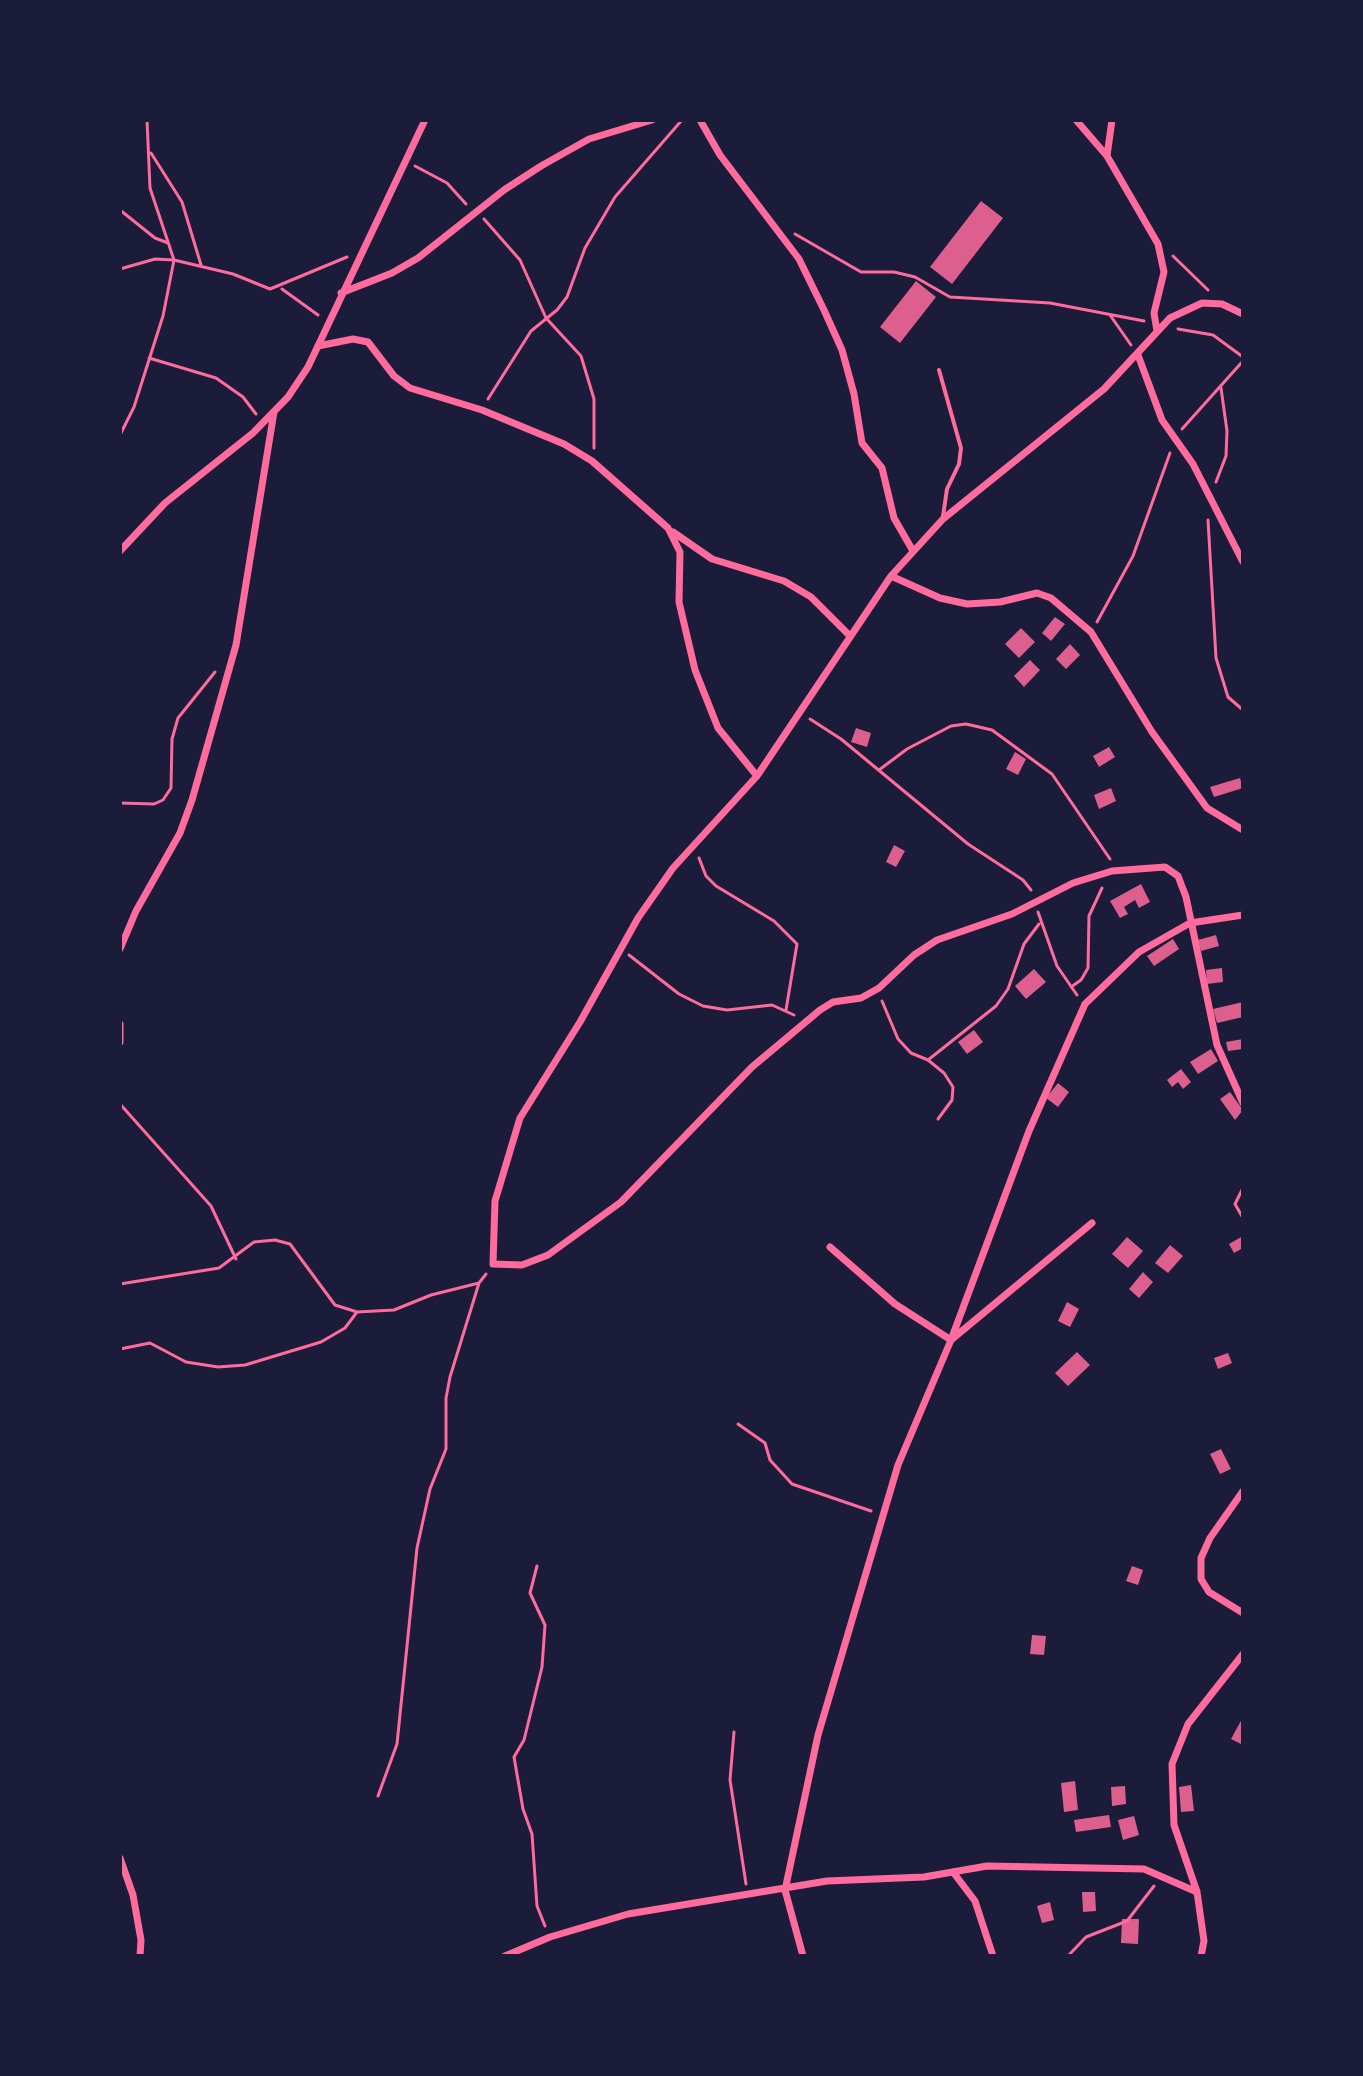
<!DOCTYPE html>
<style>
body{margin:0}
#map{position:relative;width:1363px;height:2076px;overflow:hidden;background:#1b1b3a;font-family:"Asap Condensed",sans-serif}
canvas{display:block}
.frame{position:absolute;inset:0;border:122px solid #1b1b3a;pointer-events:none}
</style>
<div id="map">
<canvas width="1363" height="2076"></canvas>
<div class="frame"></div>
</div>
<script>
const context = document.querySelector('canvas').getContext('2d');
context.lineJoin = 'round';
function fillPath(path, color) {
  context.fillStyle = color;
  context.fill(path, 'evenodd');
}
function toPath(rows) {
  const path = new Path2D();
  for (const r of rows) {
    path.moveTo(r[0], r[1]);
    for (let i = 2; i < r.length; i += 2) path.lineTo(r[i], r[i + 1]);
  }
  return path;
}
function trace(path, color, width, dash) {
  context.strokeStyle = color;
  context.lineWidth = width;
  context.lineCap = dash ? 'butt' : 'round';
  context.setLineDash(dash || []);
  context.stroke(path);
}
const building = toPath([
 [981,201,1003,218,952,284,930,267],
 [916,281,936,297,900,343,880,327],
 [1055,617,1065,624,1051,641,1042,633],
 [1021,628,1035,642,1019,658,1005,644],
 [1070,644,1080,655,1066,669,1056,659],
 [1030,660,1040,670,1024,687,1014,676],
 [856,728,871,733,867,747,851,742],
 [1109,747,1115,757,1099,767,1093,756],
 [1015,752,1026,759,1018,775,1006,769],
 [1240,778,1243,788,1214,797,1210,787],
 [1111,788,1116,801,1099,809,1094,795],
 [894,845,905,851,896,867,886,862],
 [1141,884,1150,902,1139,908,1135,900,1124,907,1128,914,1120,918,1110,901],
 [1216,935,1219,946,1201,951,1198,940],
 [1173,939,1179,949,1154,966,1147,956],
 [1222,968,1223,982,1207,984,1206,970],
 [1034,969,1046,982,1026,999,1015,986],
 [1243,1002,1243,1017,1217,1023,1213,1009],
 [974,1030,983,1042,967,1054,958,1042],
 [1243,1039,1243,1049,1228,1051,1226,1042],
 [1211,1049,1218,1061,1198,1074,1190,1062],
 [1181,1069,1191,1082,1183,1089,1178,1082,1172,1087,1167,1080],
 [1058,1083,1069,1092,1058,1107,1046,1098],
 [1230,1092,1243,1110,1235,1120,1220,1099],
 [1243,1236,1243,1248,1234,1253,1229,1244],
 [1127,1237,1143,1251,1128,1268,1112,1254],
 [1170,1245,1183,1256,1168,1273,1155,1263],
 [1143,1272,1153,1282,1139,1298,1129,1289],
 [1067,1302,1079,1309,1070,1327,1058,1321],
 [1077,1352,1090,1365,1068,1386,1055,1373],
 [1228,1353,1232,1363,1218,1369,1214,1358],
 [1221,1449,1231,1469,1220,1474,1210,1454],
 [1132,1566,1143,1570,1138,1585,1126,1581],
 [1032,1635,1046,1636,1044,1655,1030,1654],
 [1243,1717,1243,1745,1231,1739],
 [1075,1781,1078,1810,1064,1812,1061,1783],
 [1191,1785,1194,1811,1181,1812,1179,1787],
 [1125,1786,1126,1804,1112,1806,1111,1787],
 [1109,1815,1111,1827,1076,1832,1074,1820],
 [1134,1816,1139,1835,1123,1840,1118,1820],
 [1082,1892,1095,1892,1096,1911,1083,1912],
 [1050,1902,1054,1920,1042,1923,1037,1906],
 [1122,1919,1139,1919,1138,1944,1121,1943]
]);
const path = toPath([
 [151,153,182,202,201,265],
 [415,166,447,183,466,204],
 [120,210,155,238,168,243],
 [484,219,520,260,546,318,581,356,594,399,594,448],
 [795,234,861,272,894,272,915,277,950,297,1050,303,1144,321],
 [1173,256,1208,290],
 [120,269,155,259,174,260,233,274,270,289,347,257],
 [282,289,318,315],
 [1110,315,1131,345],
 [1178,329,1213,335,1243,357],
 [149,358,216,378,243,397,256,414],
 [488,399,531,331,557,310,567,297,585,248,615,197,682,120],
 [1182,429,1243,361],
 [120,435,134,407,163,316,174,260,150,188,147,120],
 [1216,482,1226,456,1227,431,1221,388],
 [1208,520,1216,658,1228,697,1243,710],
 [1097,622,1133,556,1170,453],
 [810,719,841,739,968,844,1023,880,1031,890],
 [879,770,907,749,951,726,966,724,992,730,1052,774,1110,859],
 [120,803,154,804,163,800,171,788,172,739,178,718,215,672],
 [699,858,706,876,716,886,774,921,797,944,786,1010],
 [1038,912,1057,966,1077,995],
 [629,955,679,994,703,1006,727,1010,772,1005,794,1015],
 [1071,987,1081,980,1088,968,1089,916,1102,888],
 [882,1001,898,1039,911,1053,928,1060,944,1073,953,1087,952,1100,938,1119],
 [928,1060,996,1006,1008,989,1024,944,1039,924],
 [120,1104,211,1206,236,1259],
 [1243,1188,1235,1204,1243,1218],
 [120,1284,219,1268,254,1242,275,1240,290,1244,335,1305,357,1312,394,1310,431,1295,479,1283],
 [120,1349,150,1343,186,1362,218,1367,245,1365,321,1342,345,1328,357,1312],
 [738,1424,765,1443,770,1460,792,1484,871,1511],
 [537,1566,530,1593,545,1625,542,1667,524,1740,514,1757,523,1809,532,1834,537,1906,545,1926],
 [734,1732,730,1780,746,1884],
 [378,1796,397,1744,417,1548,430,1489,446,1449,446,1398,450,1377,479,1283,486,1274],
 [1068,1956,1086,1937,1127,1921,1154,1886]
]);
const service = toPath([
 [939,370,961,448,959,464,947,489,943,516]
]);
const minor = toPath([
 [700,120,720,155,799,259,824,310,842,350,854,394,862,443,882,468,894,518,913,551],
 [1076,120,1107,156,1158,244,1164,272,1154,313,1157,331],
 [1107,156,1112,120],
 [341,293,392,273,418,258,504,190,541,166,589,139,652,120],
 [1243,314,1222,304,1202,303,1170,318,1104,389,943,519,891,576,757,776,673,868,638,918,580,1022,520,1118,495,1201,493,1264,522,1265,548,1255,621,1202,752,1067,820,1010,833,1002,861,998,879,988,914,955,937,940,1012,914,1073,883,1112,871,1165,867,1178,876,1186,897,1217,1045,1243,1103],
 [318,346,353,339,368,342,394,376,410,388,482,410,564,444,592,461,668,528,680,552,679,602,695,670,718,728,757,776],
 [1138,355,1162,420,1193,464,1243,562],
 [673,532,712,559,784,581,811,597,850,636],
 [120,551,165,503,253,433,288,397,308,367,425,120],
 [891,576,940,598,967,604,1000,602,1037,593,1051,598,1091,632,1152,732,1207,808,1243,830],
 [120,949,136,911,180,833,192,800,236,645,274,412],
 [120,1024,120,1042],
 [830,1247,895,1304,951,1340,1092,1223],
 [1243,1491,1210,1538,1201,1558,1201,1579,1209,1592,1243,1613],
 [120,1858,133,1895,141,1940,140,1956],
 [953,1872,975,1901,993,1956],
 [505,1956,550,1937,628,1914,827,1881,924,1877,987,1866,1144,1869,1197,1892],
 [803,1956,785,1890,818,1735,898,1465,951,1340,1029,1131,1085,1004,1139,952,1190,923,1243,915],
 [1201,1956,1204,1941,1197,1892,1174,1825,1172,1764,1188,1724,1243,1654]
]);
fillPath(building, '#dd5f8e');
trace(path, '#ff6b9d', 3);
trace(service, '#ff6b9d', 4);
trace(minor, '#ff6b9d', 7);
</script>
